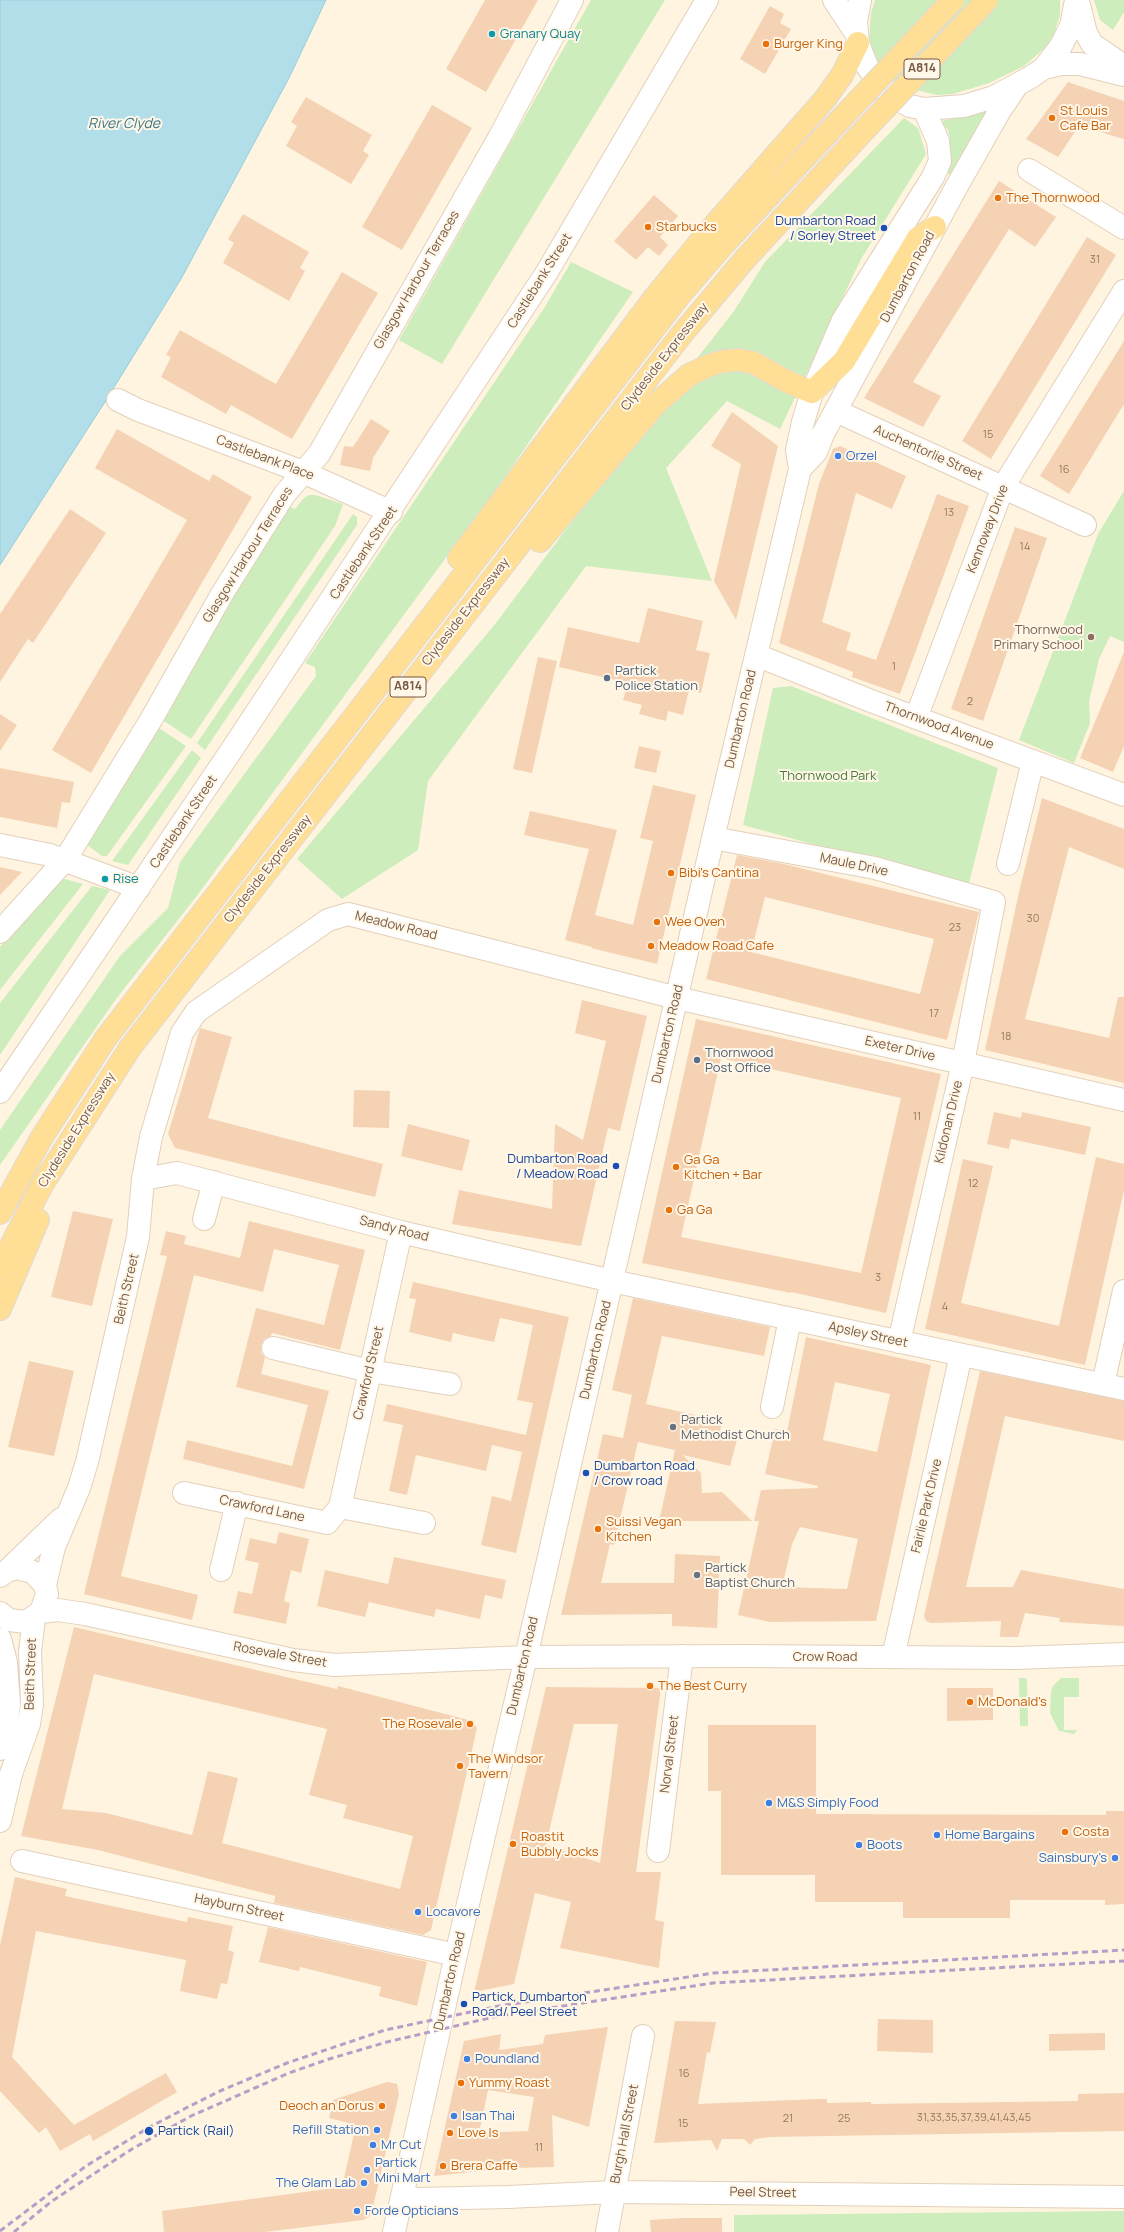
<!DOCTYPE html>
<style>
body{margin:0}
canvas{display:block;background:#fef4df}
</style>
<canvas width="1124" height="2232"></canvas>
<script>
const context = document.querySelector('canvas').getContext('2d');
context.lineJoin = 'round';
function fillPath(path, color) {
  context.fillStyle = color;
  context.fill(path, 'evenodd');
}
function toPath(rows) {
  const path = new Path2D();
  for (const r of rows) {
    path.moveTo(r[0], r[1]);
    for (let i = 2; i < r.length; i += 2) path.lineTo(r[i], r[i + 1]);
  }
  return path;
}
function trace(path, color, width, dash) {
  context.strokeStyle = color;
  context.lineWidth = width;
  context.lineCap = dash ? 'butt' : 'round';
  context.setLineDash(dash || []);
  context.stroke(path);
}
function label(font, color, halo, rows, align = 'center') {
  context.font = font + ' Manrope,sans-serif';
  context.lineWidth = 4;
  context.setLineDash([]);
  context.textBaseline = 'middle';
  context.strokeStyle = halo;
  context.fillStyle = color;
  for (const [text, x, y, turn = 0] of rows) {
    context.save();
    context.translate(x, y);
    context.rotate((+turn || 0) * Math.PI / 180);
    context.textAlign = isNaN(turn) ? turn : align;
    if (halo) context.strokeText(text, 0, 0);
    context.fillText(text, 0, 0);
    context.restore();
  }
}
const green = toPath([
 [591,0,665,0,442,364,399,340],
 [875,0,1060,0,1060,15,1054,34,1046,47,1024,66,989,83,953,94,937,95,911,89,895,81,881,68,874,57,869,43,871,13],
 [1094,0,1124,0,1124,12,1113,30,1100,20],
 [990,109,955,178,945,171,950,161,950,139,948,130,942,123,944,120,975,115],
 [904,118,918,128,926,154,861,259,780,429,727,401,666,468,712,581,586,566,428,781,418,850,342,899,297,859,496,623,630,444,734,311,765,262],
 [571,262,633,292,498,487,196,897,116,999,0,1165,0,1130,120,956,168,908,180,862,316,676,315,667,305,663,543,310],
 [1124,491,1124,642,1110,636,1099,659,1089,702,1090,723,1074,763,1019,740,1098,534],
 [309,495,315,495,343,504,335,526,191,739,161,719,286,505,295,509,304,498],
 [353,514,357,517,357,525,205,750,197,743],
 [791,686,998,768,968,887,743,825,773,688],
 [156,726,186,746,107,856,102,856,82,841],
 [192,750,201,758,128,865,112,861],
 [57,877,83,884,0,990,0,947,35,909],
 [92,886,110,890,0,1055,0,1003],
 [1019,1678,1026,1678,1027,1681,1028,1726,1020,1726],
 [1061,1678,1079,1678,1079,1697,1064,1697,1064,1730,1077,1730,1074,1734,1059,1731,1050,1713,1051,1692,1053,1686],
 [1124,2211,1124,2232,734,2232,734,2215]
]);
const water = toPath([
 [0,0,326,0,289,78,181,279,105,402,0,565,0,0]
]);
const building = toPath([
 [485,0,538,0,486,92,446,69],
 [770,6,784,14,780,23,791,29,765,74,740,59],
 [1068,82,1124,101,1124,139,1079,126,1058,157,1026,139],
 [306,97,372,135,363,151,369,155,351,184,286,146,297,126,291,122],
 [432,105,472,128,402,250,362,227],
 [999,181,1056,217,1035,247,1009,229,913,382,941,396,923,427,864,398],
 [654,195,678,216,660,237,668,245,659,256,648,247,636,260,614,241],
 [243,214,309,252,300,268,305,271,289,301,223,263,234,243,228,239],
 [1087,237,1116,255,991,459,962,441],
 [342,272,378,293,292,439,231,405,226,414,161,377,171,357,166,355,180,330,276,384],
 [1124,341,1124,404,1069,494,1040,476],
 [732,412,778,446,736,620,714,581,741,464,711,446],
 [371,419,390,431,373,458,370,471,340,465,344,446,353,447],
 [117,429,209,481,213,474,252,497,91,773,52,750,187,520,95,468],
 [840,446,906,476,892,509,856,493,822,622,851,633,846,650,876,660,937,494,969,506,900,694,852,677,853,672,779,643,819,484,833,449],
 [70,509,106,533,33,643,28,639,0,682,0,614],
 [1015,527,1047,538,983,721,951,709],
 [648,608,703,621,696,650,710,653,701,693,689,690,683,715,668,711,666,721,639,714,642,705,623,700,628,683,559,667,568,627,639,643],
 [1124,652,1124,746,1113,772,1080,758],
 [538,657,557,661,532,773,513,769],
 [0,714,17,725,0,751],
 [639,746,661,751,656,773,634,768],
 [0,768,74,782,70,803,62,802,57,828,0,817],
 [653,785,696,795,657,964,591,948,592,947,565,940,589,849,524,835,530,811,617,830,595,915,633,925,653,841,640,838],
 [1042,798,1124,829,1124,869,1069,847,1025,1019,1109,1038,1118,997,1124,997,1124,1083,985,1050,1019,892],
 [737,855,784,864,979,912,947,1040,706,979],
 [765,897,934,939,920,994,751,952],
 [0,867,22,872,0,895],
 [582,1000,647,1016,620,1131,608,1128,581,1246,452,1224,459,1190,552,1209,555,1124,583,1140,606,1041,575,1033],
 [696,1019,941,1074,886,1313,791,1292,791,1293,642,1263],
 [721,1058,901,1098,861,1273,681,1237],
 [200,1028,232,1037,208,1118,383,1164,375,1197,175,1148,168,1134],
 [354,1090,390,1091,389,1128,353,1127],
 [994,1112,1021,1118,1022,1112,1091,1127,1085,1155,1011,1139,1009,1149,987,1144],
 [408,1124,470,1140,462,1171,401,1156],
 [1096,1157,1124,1164,1124,1190,1085,1365,925,1329,963,1159,993,1166,961,1303,1059,1326],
 [73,1211,113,1219,92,1306,51,1297],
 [249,1221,365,1250,340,1350,272,1333,271,1336,264,1339,261,1345,261,1352,265,1358,261,1374,329,1391,304,1489,183,1459,187,1440,292,1466,308,1405,236,1387,256,1308,324,1325,339,1265,274,1249,263,1292,194,1275,121,1576,198,1595,192,1620,84,1594,167,1256,160,1255,166,1231,186,1236,184,1244,240,1258],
 [413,1282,569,1317,516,1553,481,1545,492,1496,511,1501,522,1452,492,1445,486,1471,416,1455,407,1495,389,1491,403,1425,383,1421,387,1404,526,1435,533,1403,517,1400,533,1325,500,1318,494,1342,453,1333,451,1342,409,1332,416,1299,409,1298],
 [633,1298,770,1327,764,1356,662,1336,646,1404,722,1421,720,1431,738,1436,730,1466,683,1455,701,1473,702,1493,722,1492,752,1521,659,1521,675,1450,638,1442,614,1545,610,1544,601,1583,674,1583,675,1554,720,1556,717,1628,672,1626,672,1614,561,1615,603,1434,623,1438,632,1395,612,1390],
 [806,1337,931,1365,876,1621,770,1622,738,1615,759,1521,754,1521,761,1490,818,1488,818,1486,765,1474,775,1429,787,1432],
 [835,1382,890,1394,877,1452,823,1440],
 [800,1527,858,1539,847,1589,782,1587,792,1544],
 [29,1361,74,1371,54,1456,8,1447],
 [980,1371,1124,1401,1124,1441,1005,1416,966,1587,1013,1587,1021,1570,1124,1589,1124,1626,1059,1622,1060,1618,1025,1613,1018,1637,1000,1637,1001,1621,931,1623,926,1621,924,1616],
 [279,1532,309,1539,301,1573,291,1570,284,1601,290,1603,286,1624,233,1613,238,1591,252,1594,259,1563,245,1560,250,1538,276,1544],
 [394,1557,506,1580,502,1599,485,1595,480,1619,436,1609,434,1617,369,1602,365,1617,317,1606,325,1570,388,1584],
 [74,1627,337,1689,338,1686,472,1721,477,1728,431,1930,423,1935,274,1903,275,1896,98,1850,21,1836],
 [94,1674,327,1729,309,1795,347,1805,343,1818,413,1836,400,1889,222,1843,238,1778,208,1771,192,1835,106,1813,62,1809],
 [546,1687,661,1688,636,1872,661,1872,655,1920,664,1922,659,1968,560,1948,571,1902,535,1893,514,1984,474,1992],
 [574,1724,618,1724,600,1863,546,1845],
 [947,1688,993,1688,993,1720,947,1721],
 [708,1725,816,1725,816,1814,1106,1815,1106,1811,1124,1811,1124,1904,1105,1905,1105,1900,1010,1900,1010,1918,903,1918,903,1902,815,1902,815,1875,721,1875,721,1791,708,1791],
 [15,1877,67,1889,65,1896,187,1922,188,1917,233,1926,228,1950,234,1952,227,1984,221,1983,217,1999,180,1991,186,1960,36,1931,12,2057,74,2125,166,2073,177,2092,93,2141,90,2134,60,2151,46,2127,39,2133,0,2091,0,1945],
 [268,1927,427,1962,417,2006,379,1996,381,1987,300,1967,299,1971,259,1962],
 [878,2019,933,2020,933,2053,877,2051],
 [675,2021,716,2022,710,2053,707,2052,698,2104,817,2099,827,2099,827,2103,871,2102,871,2104,1078,2101,1078,2094,1124,2093,1124,2131,770,2137,755,2139,750,2145,744,2139,722,2139,717,2151,711,2140,654,2143],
 [608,2027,589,2127,552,2115,554,2167,510,2168,434,2176,464,2041,501,2034,499,2050,543,2044,545,2035],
 [488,2090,534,2097,528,2131,479,2133],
 [1105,2033,1105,2050,1049,2051,1049,2034],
 [387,2082,397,2084,399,2094,377,2190,371,2214,369,2217,363,2220,265,2232,164,2232,162,2211,342,2187,356,2125,329,2118,333,2100],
 [682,2218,722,2218,722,2232,651,2232,650,2220]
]);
const minor = toPath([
 [834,0,857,35],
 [860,0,856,22,858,43,867,66,881,86,890,95,910,106,924,109,964,106,994,97,1031,77,1044,68,1061,46,1071,26,1076,0],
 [1078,1,1086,33,1092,44,1124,66],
 [1044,68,1061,64,1080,64,1124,75],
 [1029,170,1124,228],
 [118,400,138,410,303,472,391,512],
 [836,411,1085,525],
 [800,469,816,452,823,434,957,186,999,112,1017,85],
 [756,655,871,701,1124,795],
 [916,718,1003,487,1124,291],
 [713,838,875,868,994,902,963,1063,899,1342],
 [0,845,50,855,139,888],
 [1008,864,1033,761],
 [0,932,65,860,152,718,222,594,284,495,319,454,499,138,572,0],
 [0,1092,233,748,547,272,707,0],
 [143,1179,177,1173,401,1232,612,1281,1124,1389],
 [204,1219,214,1182],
 [273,1348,370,1371,450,1384],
 [1103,1384,1124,1291],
 [772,1407,790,1319],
 [184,1493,327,1523,340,1507,401,1232],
 [340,1507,424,1523],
 [221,1570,237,1503],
 [7,1571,61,1519],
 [0,1576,7,1571,16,1568,33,1572,45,1585,47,1594,41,1612,26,1622,9,1620,0,1613],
 [45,1585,54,1547,79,1488,87,1462,138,1237,143,1179,151,1137,182,1033,196,1012,328,920,348,914,677,998,1124,1100],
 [41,1612,58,1610,85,1614,293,1660,335,1665,526,1657,743,1656,1016,1658,1124,1654],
 [0,1639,6,1662,9,1704,7,1724,0,1749],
 [893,1657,961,1355],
 [0,1821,11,1774,29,1724,32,1704,30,1652,34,1618],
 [658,1851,682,1656],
 [22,1861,456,1955],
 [402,2197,418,2199,508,2197,614,2192,1124,2197],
 [394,2232,456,1955,526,1657,713,838,800,469,797,450,803,422,812,392,843,320,933,177,940,161,938,141,924,109],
 [607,2232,643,2036]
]);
const major = toPath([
 [540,541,656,404,689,375,710,365,724,361,740,360,754,363,786,381,812,392,844,361,918,238,935,227],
 [459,558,655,297,704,237,825,99,842,75,858,43],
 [0,1213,42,1137,106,1038,680,295,724,244,838,122],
 [0,1267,42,1185,130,1048,682,334,745,259,857,138],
 [0,1309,38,1220]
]);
const rail = toPath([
 [0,2231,86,2166,148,2128,186,2108,220,2091,287,2063,385,2030,499,2006,714,1973,1124,1950],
 [14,2232,52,2201,132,2149,191,2116,289,2073,329,2059,387,2042,498,2016,713,1983,1124,1961]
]);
const majorBridge = toPath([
 [838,122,953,0],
 [857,138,987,0]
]);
const markers = [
 [492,34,4,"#0f9aa8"],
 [766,44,4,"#e8710a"],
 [1052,118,4,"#e8710a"],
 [998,198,4,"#e8710a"],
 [648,227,4,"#e8710a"],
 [884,228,4,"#1a4fb4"],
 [838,456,4,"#3f7fe0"],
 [1091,637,4,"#8d6e63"],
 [607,678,4,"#5c6f8a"],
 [671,873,4,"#e8710a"],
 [105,879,4,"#0f9aa8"],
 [657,922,4,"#e8710a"],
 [651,946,4,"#e8710a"],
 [697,1060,4,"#5c6f8a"],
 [616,1166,4,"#1a4fb4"],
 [676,1167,4,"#e8710a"],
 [669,1210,4,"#e8710a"],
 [673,1427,4,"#6b7280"],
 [586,1473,4,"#1a4fb4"],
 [598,1529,4,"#e8710a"],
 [697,1575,4,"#6b7280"],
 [650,1686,4,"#e8710a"],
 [970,1702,4,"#e8710a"],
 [470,1724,4,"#e8710a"],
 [460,1766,4,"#e8710a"],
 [769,1803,4,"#3f7fe0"],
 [1065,1832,4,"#e8710a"],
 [937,1835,4,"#3f7fe0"],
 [513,1844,4,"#e8710a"],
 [859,1845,4,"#3f7fe0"],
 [1115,1858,4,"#3f7fe0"],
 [418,1912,4,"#3f7fe0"],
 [464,2004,4,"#1a4fb4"],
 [467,2059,4,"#3f7fe0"],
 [461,2083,4,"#e8710a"],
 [382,2106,4,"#e8710a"],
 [454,2116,4,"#3f7fe0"],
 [377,2130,4,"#3f7fe0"],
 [149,2131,5,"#1a4fb4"],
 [450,2133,4,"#e8710a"],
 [373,2145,4,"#3f7fe0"],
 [443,2166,4,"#e8710a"],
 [367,2170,4,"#3f7fe0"],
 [364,2183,4,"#3f7fe0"],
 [357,2211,4,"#3f7fe0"]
];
const numberNames = [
 ["31",1095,260],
 ["15",988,435],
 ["16",1064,470],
 ["13",949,513],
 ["14",1025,547],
 ["1",894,667],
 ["2",970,702],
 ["30",1033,919],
 ["23",955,928],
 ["17",934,1014],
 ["18",1006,1037],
 ["11",917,1117],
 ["12",973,1184],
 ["3",878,1278],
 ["4",945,1307],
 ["16",684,2074],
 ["31,33,35,37,39,41,43,45",974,2118],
 ["21",788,2119],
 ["25",844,2119],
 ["15",683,2124],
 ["11",539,2148]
];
const shields = [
 [922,69,36],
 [408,687,36]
];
const shieldNames = [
 ["A814",922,69],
 ["A814",408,687]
];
const cultureNames = [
 ["Granary Quay",500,34],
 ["Rise",113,879]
];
const foodNames = [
 ["Burger King",774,44],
 ["St Louis",1060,111],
 ["Cafe Bar",1060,126],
 ["The Thornwood",1006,198],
 ["Starbucks",656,227],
 ["Bibi's Cantina",679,873],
 ["Wee Oven",665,922],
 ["Meadow Road Cafe",659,946],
 ["Ga Ga",684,1160],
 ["Kitchen + Bar",684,1175],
 ["Ga Ga",677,1210],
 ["Suissi Vegan",606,1522],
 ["Kitchen",606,1537],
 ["The Best Curry",658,1686],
 ["McDonald's",978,1702],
 ["The Rosevale",462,1724,"right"],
 ["The Windsor",468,1759],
 ["Tavern",468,1774],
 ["Costa",1073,1832],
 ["Roastit",521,1837],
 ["Bubbly Jocks",521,1852],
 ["Yummy Roast",469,2083],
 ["Deoch an Dorus",374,2106,"right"],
 ["Love Is",458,2133],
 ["Brera Caffe",451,2166]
];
const transitNames = [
 ["Dumbarton Road",876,221,"right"],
 ["/ Sorley Street",876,236,"right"],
 ["Dumbarton Road",608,1159,"right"],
 ["/ Meadow Road",608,1174,"right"],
 ["Dumbarton Road",594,1466],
 ["/ Crow road",594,1481],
 ["Partick, Dumbarton",472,1997],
 ["Road/ Peel Street",472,2012],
 ["Partick (Rail)",158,2131]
];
const streetNames = [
 ["Dumbarton Road",908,277,-62],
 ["Glasgow Harbour Terraces",417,280,-60],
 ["Castlebank Street",540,281,-58],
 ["Clydeside Expressway",665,357,-52],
 ["Auchentorlie Street",928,453,24],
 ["Castlebank Place",265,458,21],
 ["Kennoway Drive",988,529,-69],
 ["Castlebank Street",364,553,-56],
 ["Glasgow Harbour Terraces",248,555,-58],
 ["Clydeside Expressway",466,612,-52],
 ["Dumbarton Road",741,719,-77],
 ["Thornwood Avenue",939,726,20],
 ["Castlebank Street",184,822,-56],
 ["Maule Drive",854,865,12],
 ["Clydeside Expressway",268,869,-52],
 ["Meadow Road",396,926,14],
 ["Dumbarton Road",668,1034,-77],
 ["Exeter Drive",900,1049,13],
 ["Kildonan Drive",949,1122,-77],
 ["Clydeside Expressway",77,1130,-58],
 ["Sandy Road",394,1229,14],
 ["Beith Street",127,1289,-77],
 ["Apsley Street",868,1335,12],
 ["Dumbarton Road",596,1350,-77],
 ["Crawford Street",369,1373,-77],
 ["Fairlie Park Drive",927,1506,-77],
 ["Crawford Lane",262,1509,12],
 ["Rosevale Street",280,1655,10],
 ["Crow Road",825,1657],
 ["Dumbarton Road",523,1666,-77],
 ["Beith Street",31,1674,-88],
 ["Norval Street",670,1754,-83],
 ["Hayburn Street",239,1908,12],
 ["Dumbarton Road",450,1981,-77],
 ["Burgh Hall Street",625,2134,-79],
 ["Peel Street",763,2193,1]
];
const shopNames = [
 ["Orzel",846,456],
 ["M&S Simply Food",777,1803],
 ["Home Bargains",945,1835],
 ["Boots",867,1845],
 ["Sainsbury's",1107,1858,"right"],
 ["Locavore",426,1912],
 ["Poundland",475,2059],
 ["Isan Thai",462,2116],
 ["Refill Station",369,2130,"right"],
 ["Mr Cut",381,2145],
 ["Partick",375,2163],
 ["Mini Mart",375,2178],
 ["The Glam Lab",356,2183,"right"],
 ["Forde Opticians",365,2211]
];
const educationNames = [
 ["Thornwood",1083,630],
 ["Primary School",1083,645]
];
const serviceNames = [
 ["Partick",615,671],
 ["Police Station",615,686],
 ["Thornwood",705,1053],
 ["Post Office",705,1068]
];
const parkNames = [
 ["Thornwood Park",828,776]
];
const worshipNames = [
 ["Partick",681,1420],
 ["Methodist Church",681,1435],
 ["Partick",705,1568],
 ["Baptist Church",705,1583]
];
const waterNames = [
 ["River Clyde",124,124]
];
fillPath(green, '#cdedbd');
fillPath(water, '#b2dee9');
trace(water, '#97cedc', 1);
fillPath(building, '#f6d2b4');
trace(minor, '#e3d0ba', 24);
trace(major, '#e1dad6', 24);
trace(minor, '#fff', 22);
trace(major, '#ffde96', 22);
trace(rail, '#b79ec8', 3, [6, 4]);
trace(majorBridge, '#e1dad6', 24, []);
trace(majorBridge, '#ffde96', 22);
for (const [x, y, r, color] of markers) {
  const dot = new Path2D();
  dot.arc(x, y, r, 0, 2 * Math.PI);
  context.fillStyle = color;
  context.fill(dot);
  trace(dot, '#fff7e8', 1.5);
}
label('11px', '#977761', null, numberNames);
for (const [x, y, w] of shields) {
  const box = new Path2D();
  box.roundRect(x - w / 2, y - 10, w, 20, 3);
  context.fillStyle = '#fff7e8';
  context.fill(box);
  trace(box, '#775945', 1);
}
label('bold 12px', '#775945', null, shieldNames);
label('13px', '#0d838f', '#fff7e8', cultureNames, 'left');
label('13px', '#c56008', '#fff7e8', foodNames, 'left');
label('13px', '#164399', '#fff7e8', transitNames, 'left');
label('13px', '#775945', '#fff7e8', streetNames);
label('13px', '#366cbe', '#fff7e8', shopNames, 'left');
label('13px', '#785e54', '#fff7e8', educationNames, 'right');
label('13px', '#4e5e75', '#fff7e8', serviceNames, 'left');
label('13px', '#487939', '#fff7e8', parkNames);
label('13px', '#5b616d', '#fff7e8', worshipNames, 'left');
label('italic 14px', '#3a7586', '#fff7e8', waterNames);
</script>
